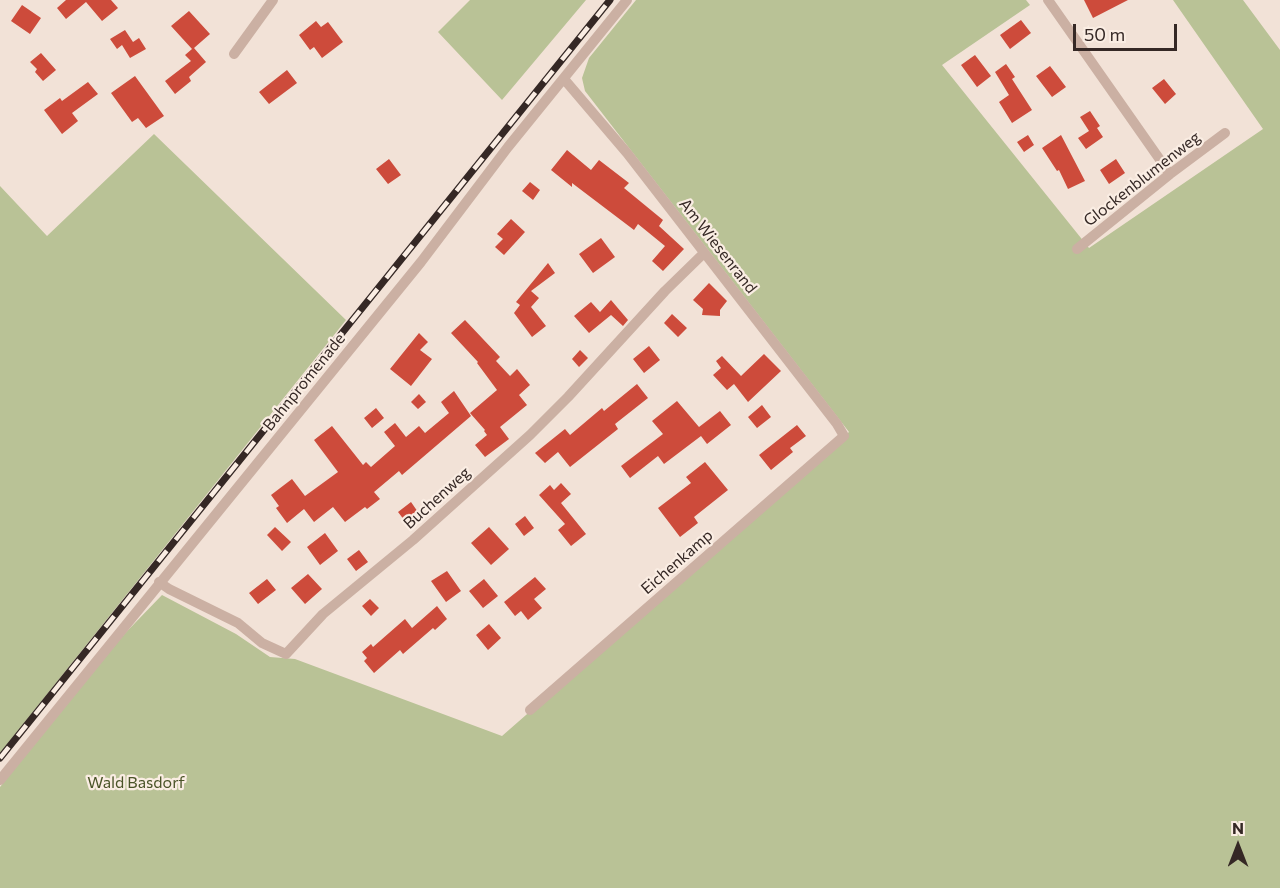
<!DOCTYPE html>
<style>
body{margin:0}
#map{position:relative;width:1280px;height:888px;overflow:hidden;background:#f2e2d7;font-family:Commissioner,sans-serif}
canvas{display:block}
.north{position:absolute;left:1208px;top:816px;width:60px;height:60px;-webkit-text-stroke:4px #faede3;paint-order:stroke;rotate:0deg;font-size:16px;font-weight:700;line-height:24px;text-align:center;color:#352825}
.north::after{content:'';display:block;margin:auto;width:21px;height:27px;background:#352825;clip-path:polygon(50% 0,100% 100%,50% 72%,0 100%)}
.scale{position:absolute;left:1073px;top:24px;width:104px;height:27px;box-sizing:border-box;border:3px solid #352825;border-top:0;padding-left:8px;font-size:18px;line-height:21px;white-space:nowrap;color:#352825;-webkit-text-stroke:4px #faede3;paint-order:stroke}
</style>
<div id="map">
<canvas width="1280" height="888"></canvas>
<div class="north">N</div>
<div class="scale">50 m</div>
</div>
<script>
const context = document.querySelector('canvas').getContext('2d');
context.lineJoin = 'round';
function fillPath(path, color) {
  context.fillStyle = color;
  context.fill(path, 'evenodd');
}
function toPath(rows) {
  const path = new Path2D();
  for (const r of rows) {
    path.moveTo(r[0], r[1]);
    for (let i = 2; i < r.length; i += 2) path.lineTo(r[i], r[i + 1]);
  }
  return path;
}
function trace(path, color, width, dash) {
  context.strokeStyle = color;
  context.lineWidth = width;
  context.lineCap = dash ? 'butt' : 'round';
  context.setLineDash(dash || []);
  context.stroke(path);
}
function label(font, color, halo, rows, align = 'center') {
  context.font = font + ' Commissioner,sans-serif';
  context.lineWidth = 4.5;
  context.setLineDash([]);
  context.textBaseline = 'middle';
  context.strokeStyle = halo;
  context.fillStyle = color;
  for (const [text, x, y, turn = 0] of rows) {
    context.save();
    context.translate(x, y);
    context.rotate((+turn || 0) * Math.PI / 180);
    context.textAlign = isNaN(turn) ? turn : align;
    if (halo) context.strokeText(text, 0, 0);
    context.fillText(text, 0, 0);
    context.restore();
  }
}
const green = toPath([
 [470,0,586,0,502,100,438,32],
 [636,0,1026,0,1030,5,942,65,1089,248,1263,129,1173,0,1243,0,1280,50,1280,888,0,888,0,787,106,653,162,595,236,634,270,657,295,659,502,736,849,432,585,91,582,78,589,58],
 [154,134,346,320,0,753,0,186,47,236]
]);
const building = toPath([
 [66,0,111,0,118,8,102,21,86,2,66,19,57,8],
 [1084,0,1128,0,1093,18],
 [22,5,41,18,30,34,11,21],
 [189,11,210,34,194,48,206,62,189,77,191,81,175,94,165,81,191,61,185,55,192,49,171,26],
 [1021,20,1031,33,1010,49,1000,35],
 [316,21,321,27,328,22,343,42,322,58,314,47,310,50,299,35],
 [125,30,133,42,139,38,146,49,130,58,122,45,117,49,110,39],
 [41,53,56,70,43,81,35,72,37,69,30,62],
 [975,55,991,76,977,87,961,65],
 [1006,64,1015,77,1012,79,1032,110,1012,123,999,102,1009,95,995,72],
 [1050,66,1066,87,1052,97,1036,76],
 [287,70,297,83,269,104,259,92],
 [135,76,164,116,146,128,138,118,132,122,111,93],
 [1164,79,1176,94,1165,104,1152,88],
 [88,82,98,94,72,113,78,121,62,134,44,110,60,98,62,101],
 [1090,111,1100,126,1097,128,1103,137,1086,149,1078,138,1089,131,1080,117],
 [1028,135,1034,145,1024,152,1017,142],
 [1061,135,1085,181,1068,189,1059,170,1057,171,1042,148],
 [567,150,591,170,599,160,629,183,624,188,663,220,659,226,684,249,663,271,652,261,665,246,638,224,634,230,572,183,572,187,551,170],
 [389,159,401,175,388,184,376,169],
 [1116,159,1125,173,1109,184,1100,170],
 [530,182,540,190,533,200,522,191],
 [511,219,525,232,504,255,495,247,503,239,497,234],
 [601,238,615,257,593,273,579,254],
 [548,263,555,273,531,291,539,298,531,307,546,326,532,337,514,313,520,305,516,302],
 [709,283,727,301,720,310,720,316,702,315,703,309,693,300],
 [611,300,628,320,623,326,611,315,589,333,574,316,591,302,600,312],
 [672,314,687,328,678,337,664,323],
 [465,320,500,357,496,361,510,376,517,369,530,385,519,395,527,405,500,427,509,439,485,457,475,445,487,435,484,431,485,430,470,413,497,390,477,363,478,362,451,333],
 [419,333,428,342,420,350,432,359,411,386,390,369],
 [649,346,660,360,644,373,633,359],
 [580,350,588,358,579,367,572,359],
 [764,354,781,371,748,402,734,384,727,390,713,375,721,368,716,361,722,356,741,376],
 [637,384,648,398,615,424,618,429,570,467,558,452,545,463,535,453,565,429,570,435,602,408,604,411],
 [454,391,471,416,402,475,399,471,374,492,380,499,367,509,365,507,345,522,333,507,314,522,304,509,287,523,276,508,279,506,271,495,292,479,305,496,338,472,314,440,332,426,363,465,366,462,371,467,395,446,384,432,395,423,406,437,419,426,425,433,449,413,441,402],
 [419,394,426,402,418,409,411,402],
 [677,401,699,427,720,411,731,425,707,444,701,436,664,464,658,456,630,478,621,466,663,434,652,421],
 [762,405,771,417,757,428,748,417],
 [376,408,384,418,372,428,364,418],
 [797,425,806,436,790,448,793,452,771,470,759,455],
 [705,462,728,490,694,517,698,523,680,537,658,508,691,483,686,477],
 [561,483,571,494,561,503,586,534,571,546,558,530,565,524,539,495,550,485,554,490],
 [411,502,420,515,408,525,398,512],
 [525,516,534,528,524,536,515,524],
 [275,527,291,542,282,551,267,535],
 [489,527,509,549,491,565,471,543],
 [325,533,338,551,320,565,307,547],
 [359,550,368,562,356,571,347,559],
 [447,571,461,591,446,602,431,581],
 [308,574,322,589,305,604,291,588],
 [535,577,546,589,534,599,542,608,528,620,521,611,515,616,504,602],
 [267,579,276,590,258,604,249,593],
 [484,579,498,596,483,608,469,591],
 [370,599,379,608,371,616,362,606],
 [437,606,447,619,435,630,433,628,403,654,400,650,374,673,364,661,367,658,362,652,371,644,373,647,405,619,412,628],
 [489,624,501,638,488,650,476,635]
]);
const minor = toPath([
 [1048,0,1170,174],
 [234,54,273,0],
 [1077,249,1170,174,1225,133],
 [159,582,169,589,238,623,262,643,286,654,323,614,413,540,530,435,568,397,665,291,704,253],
 [530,710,844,436,837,424,627,153,564,79],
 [0,780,421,262,508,147,627,0]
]);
const rail = toPath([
 [0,758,610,0]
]);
const streetNames = [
 ["Glockenblumenweg",1142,179,-38],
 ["Am Wiesenrand",718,246,52],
 ["Bahnpromenade",304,382,-51],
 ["Buchenweg",437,498,-42],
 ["Eichenkamp",677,562,-41]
];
const parkNames = [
 ["Wald Basdorf",136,783]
];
fillPath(green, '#b9c296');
fillPath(building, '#cd4b3b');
trace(minor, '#cbb0a3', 10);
trace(rail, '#352825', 7);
trace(rail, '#faede3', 4.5, [14]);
label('16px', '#352825', '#faede3', streetNames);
label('16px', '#4a5428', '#faede3', parkNames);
</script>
